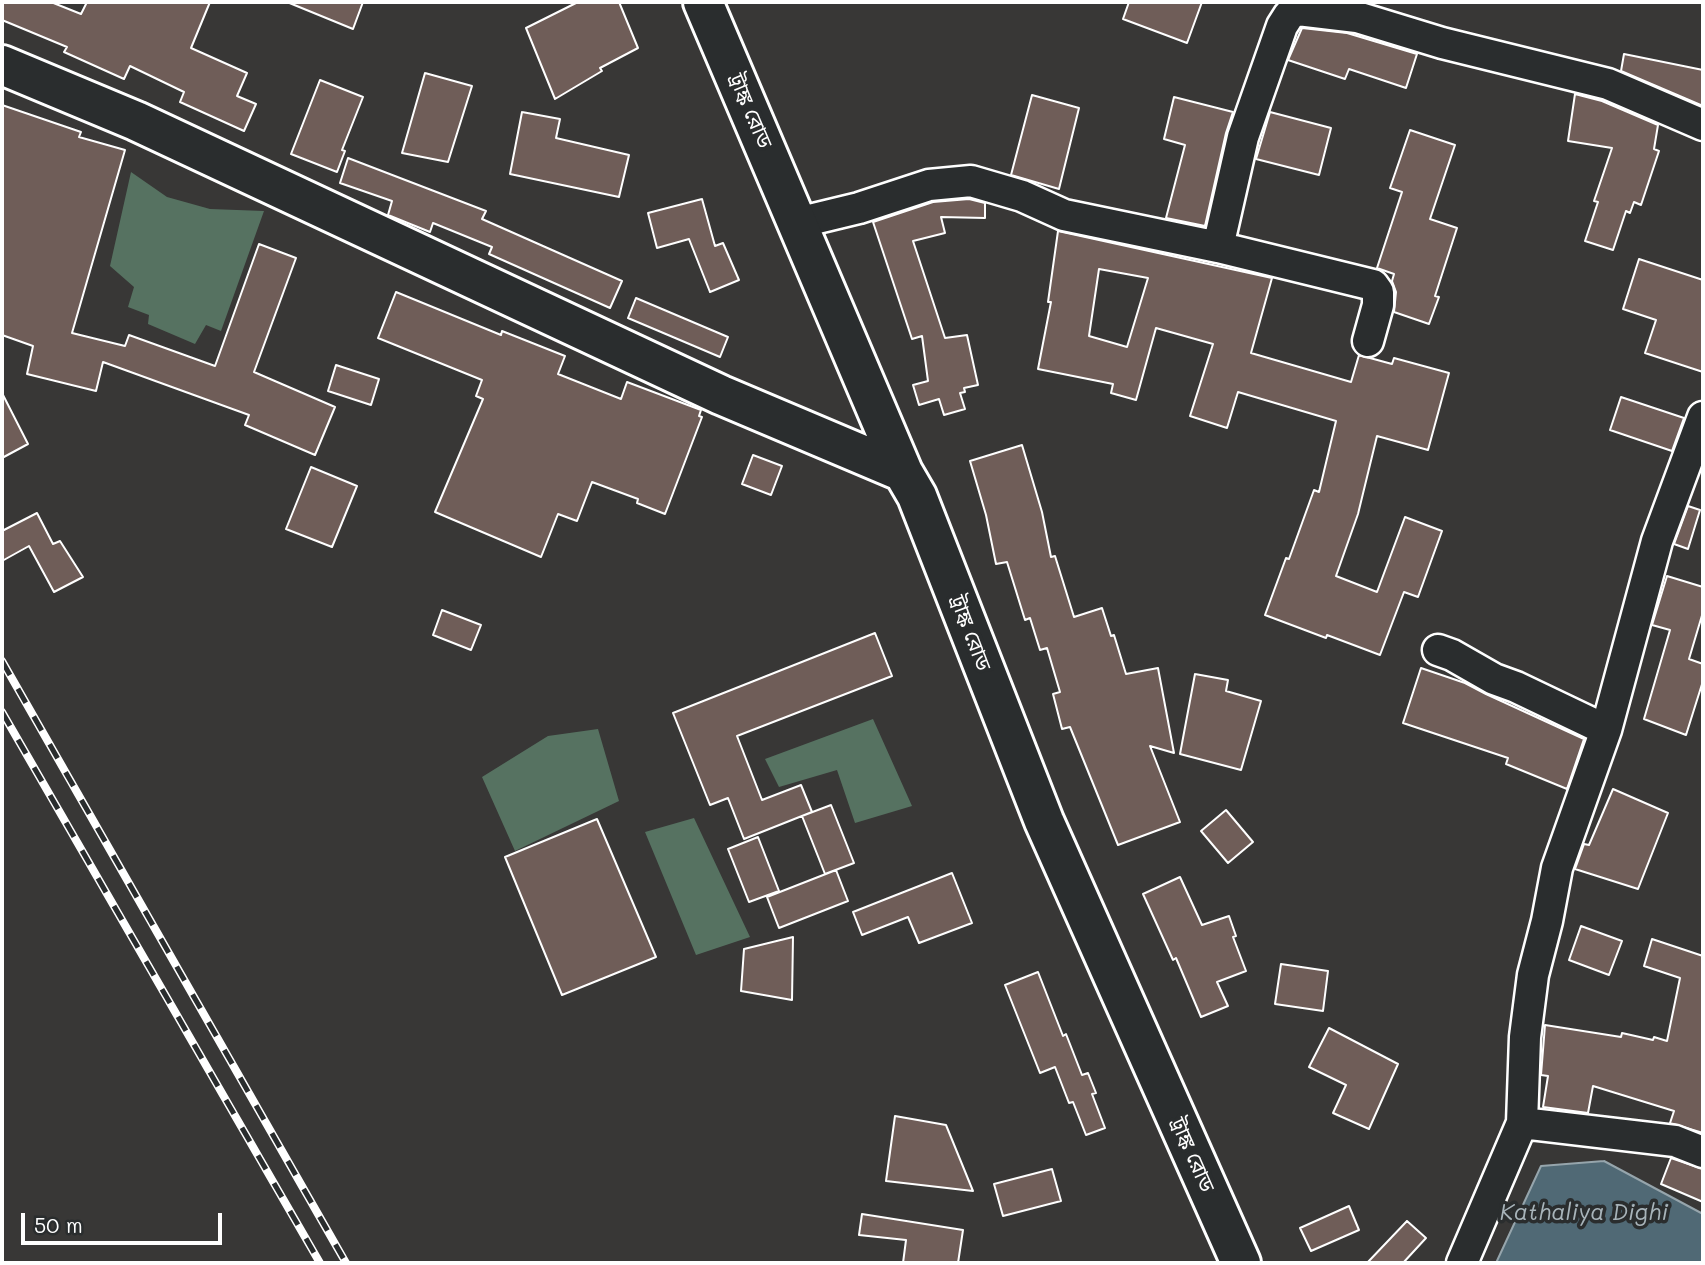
<!DOCTYPE html>
<meta charset="utf-8">
<style>
body{margin:0}
#map{position:relative;width:1705px;height:1265px;overflow:hidden;background:#383736;font-family:Mali,sans-serif}
canvas{display:block}
.frame{position:absolute;inset:0;border:4px solid #fff;pointer-events:none}
.scale{position:absolute;left:21px;top:1213px;width:201px;height:32px;box-sizing:border-box;border:4px solid #fff;border-top:0;padding-left:9px;font-size:21px;line-height:24px;white-space:nowrap;color:#fff;-webkit-text-stroke:5px #2a2d2e;paint-order:stroke}
</style>
<div id="map">
<canvas width="1705" height="1265"></canvas>
<div class="frame"></div>
<div class="scale">50 m</div>
</div>
<script>
const context = document.querySelector('canvas').getContext('2d');
context.lineJoin = 'round';
function fillPath(path, color) {
  context.fillStyle = color;
  context.fill(path, 'evenodd');
}
function toPath(rows) {
  const path = new Path2D();
  for (const r of rows) {
    path.moveTo(r[0], r[1]);
    for (let i = 2; i < r.length; i += 2) path.lineTo(r[i], r[i + 1]);
  }
  return path;
}
function trace(path, color, width, dash) {
  context.strokeStyle = color;
  context.lineWidth = width;
  context.lineCap = dash ? 'butt' : 'round';
  context.setLineDash(dash || []);
  context.stroke(path);
}
function label(font, color, halo, rows, align = 'center') {
  context.font = font + ' Mali,"Noto Sans Bengali",sans-serif';
  context.lineWidth = 7;
  context.setLineDash([]);
  context.textBaseline = 'middle';
  context.strokeStyle = halo;
  context.fillStyle = color;
  for (const [text, x, y, turn = 0] of rows) {
    context.save();
    context.translate(x, y);
    context.rotate((+turn || 0) * Math.PI / 180);
    context.textAlign = isNaN(turn) ? turn : align;
    if (halo) context.strokeText(text, 0, 0);
    context.fillText(text, 0, 0);
    context.restore();
  }
}
const green = toPath([
 [131,172,167,197,210,209,264,211,221,331,206,325,195,344,148,324,149,315,128,307,134,287,110,266],
 [873,719,912,806,855,823,837,770,779,787,765,759],
 [598,729,619,801,515,851,482,777,548,736],
 [694,818,750,937,696,955,645,832]
]);
const water = toPath([
 [1604,1161,1703,1214,1703,1263,1496,1263,1541,1166,1604,1161]
]);
const building = toPath([
 [2,2,51,2,81,14,87,2,210,2,191,48,247,73,237,96,256,104,244,131,180,102,184,92,130,66,124,79,64,52,67,47,2,20,2,2],
 [287,2,363,2,353,29,287,2],
 [578,2,619,2,638,48,600,68,602,71,555,99,526,28,578,2],
 [1129,2,1202,2,1187,43,1123,19,1129,2],
 [1302,28,1347,33,1417,54,1406,88,1349,69,1345,79,1288,60,1302,28],
 [1624,54,1703,70,1703,106,1621,71,1624,54],
 [425,73,472,86,448,162,402,153,425,73],
 [320,80,363,97,342,150,345,151,337,172,291,154,320,80],
 [1575,94,1602,101,1658,125,1654,149,1659,151,1641,205,1634,202,1630,213,1626,211,1613,250,1585,241,1598,202,1594,201,1612,148,1568,141,1575,94],
 [1032,95,1079,108,1059,189,1011,175,1032,95],
 [1174,97,1233,112,1226,133,1205,226,1166,218,1185,145,1164,139,1174,97],
 [2,105,81,132,79,137,125,150,72,333,125,346,129,335,215,366,259,244,296,258,254,372,335,407,315,455,245,425,249,415,103,362,96,391,27,374,33,346,2,335,2,105],
 [522,112,560,119,556,138,629,155,619,197,510,174,522,112],
 [1270,112,1331,128,1319,175,1256,159,1270,112],
 [1410,130,1455,145,1430,219,1457,228,1435,296,1439,297,1429,324,1394,312,1396,292,1392,281,1394,274,1377,268,1402,192,1390,188,1410,130],
 [348,158,486,211,482,219,622,281,610,308,489,254,492,247,433,223,430,232,388,215,392,201,340,183,348,158],
 [702,199,715,246,723,243,739,280,710,292,689,239,657,248,648,213,702,199],
 [969,199,985,203,985,218,941,217,945,233,913,241,945,338,967,335,978,385,964,388,965,392,960,393,965,409,944,415,939,399,919,405,913,385,928,381,922,336,912,339,873,222,933,202,969,199],
 [1058,231,1272,278,1251,353,1351,382,1359,355,1392,364,1394,358,1449,373,1428,450,1377,436,1358,514,1336,576,1377,592,1405,517,1442,531,1418,597,1404,592,1380,655,1327,635,1326,638,1265,615,1286,558,1289,559,1314,490,1319,492,1336,421,1238,392,1227,428,1190,416,1213,344,1156,328,1136,400,1111,393,1113,384,1038,369,1051,302,1048,302,1058,231],
 [1099,269,1148,278,1127,347,1089,336,1099,269],
 [1639,259,1703,280,1703,372,1645,353,1656,320,1623,309,1639,259],
 [396,292,501,335,502,331,565,356,558,374,621,399,627,382,701,410,699,416,702,417,665,514,637,503,638,499,592,482,577,521,558,514,541,557,435,512,483,399,476,396,482,380,378,338,396,292],
 [636,298,728,337,720,357,628,318,636,298],
 [336,365,379,379,371,405,328,391,336,365],
 [2,393,28,444,2,458,2,393],
 [1621,397,1684,418,1672,451,1610,430,1621,397],
 [1022,445,1042,512,1051,557,1055,556,1074,617,1102,608,1111,636,1114,635,1126,674,1158,668,1174,753,1150,746,1180,822,1118,845,1070,727,1062,729,1053,694,1060,692,1047,648,1040,650,1030,618,1025,620,1007,562,996,564,986,515,970,461,1022,445],
 [753,455,782,466,771,495,742,484,753,455],
 [311,467,357,486,332,547,286,529,311,467],
 [1688,506,1700,510,1688,549,1674,544,1688,506],
 [37,513,53,544,60,541,83,577,54,592,29,546,2,561,2,531,37,513],
 [1667,576,1703,587,1703,612,1689,659,1703,664,1703,681,1686,735,1644,719,1670,630,1652,625,1667,576],
 [442,610,481,625,471,650,433,635,442,610],
 [875,633,892,676,737,736,762,800,801,785,812,812,744,839,728,798,710,805,673,713,875,633],
 [1421,668,1465,683,1486,694,1584,739,1567,789,1506,764,1508,758,1403,723,1421,668],
 [1195,674,1228,680,1226,691,1261,701,1241,770,1180,754,1195,674],
 [1613,789,1668,813,1638,889,1575,869,1584,844,1589,845,1613,789],
 [831,805,854,863,825,874,802,816,831,805],
 [1226,810,1253,842,1228,863,1201,831,1226,810],
 [597,819,656,957,562,995,505,857,597,819],
 [758,837,779,891,749,902,728,849,758,837],
 [836,870,848,901,779,928,767,897,836,870],
 [952,873,972,923,919,943,908,917,862,935,853,912,952,873],
 [1180,877,1202,925,1229,916,1236,936,1233,937,1246,971,1217,982,1228,1006,1201,1017,1176,958,1173,960,1143,894,1180,877],
 [1581,926,1622,941,1609,975,1569,960,1581,926],
 [793,937,792,1000,741,991,744,949,793,937],
 [1652,939,1703,956,1703,1133,1670,1123,1674,1111,1593,1086,1588,1113,1543,1107,1548,1076,1541,1075,1545,1025,1621,1037,1622,1033,1653,1040,1654,1037,1667,1041,1680,978,1644,966,1652,939],
 [1281,964,1328,971,1323,1011,1275,1004,1281,964],
 [1038,972,1063,1036,1066,1034,1082,1075,1088,1073,1096,1093,1092,1094,1105,1128,1086,1135,1073,1102,1069,1103,1055,1067,1040,1073,1005,985,1038,972],
 [1329,1028,1398,1064,1369,1129,1333,1113,1346,1085,1309,1067,1329,1028],
 [895,1116,946,1125,973,1191,886,1181,895,1116],
 [1671,1158,1703,1169,1703,1202,1661,1184,1671,1158],
 [1052,1169,1061,1201,1003,1216,994,1184,1052,1169],
 [1349,1206,1359,1230,1311,1251,1300,1228,1349,1206],
 [862,1214,963,1230,958,1263,903,1263,906,1240,859,1235,862,1214],
 [1407,1221,1426,1238,1403,1263,1367,1263,1407,1221]
]);
const street = toPath([
 [797,223,859,208,929,185,971,181,1022,196,1064,215,1218,247,1373,285,1378,292,1378,305,1368,341],
 [1218,247,1243,137,1282,26,1289,15,1298,10,1357,17,1442,43,1608,84,1703,125],
 [1438,650,1452,655,1494,679,1516,687,1606,730],
 [1522,1123,1675,1141,1703,1152],
 [1462,1263,1522,1123,1525,1037,1533,975,1547,921,1557,868,1606,730,1657,541,1703,417]
]);
const secondary = toPath([
 [703,2,903,472,917,496,1044,821,1241,1263],
 [2,65,136,121,721,395,903,472]
]);
const rail = toPath([
 [2,661,346,1263],
 [2,712,320,1263]
]);
const streetNames = [
 ["ট্রাঙ্ক রোড",750,111,67],
 ["ট্রাঙ্ক রোড",970,633,69],
 ["ট্রাঙ্ক রোড",1192,1155,66]
];
const waterNames = [
 ["Kathaliya Dighi",1584,1213]
];
fillPath(green, '#567261');
fillPath(water, '#506975');
trace(water, '#96a5ac', 2);
fillPath(building, '#6f5d58');
trace(building, '#fff', 2);
trace(street, '#fff', 35);
trace(secondary, '#fff', 44);
trace(street, '#2a2d2e', 30);
trace(secondary, '#2a2d2e', 38);
trace(rail, '#fff', 8);
trace(rail, '#2a2d2e', 5, [16]);
label('21px', '#fff', '#2a2d2e', streetNames);
label('italic 23px', '#a8b4ba', '#2a2d2e', waterNames);
</script>
